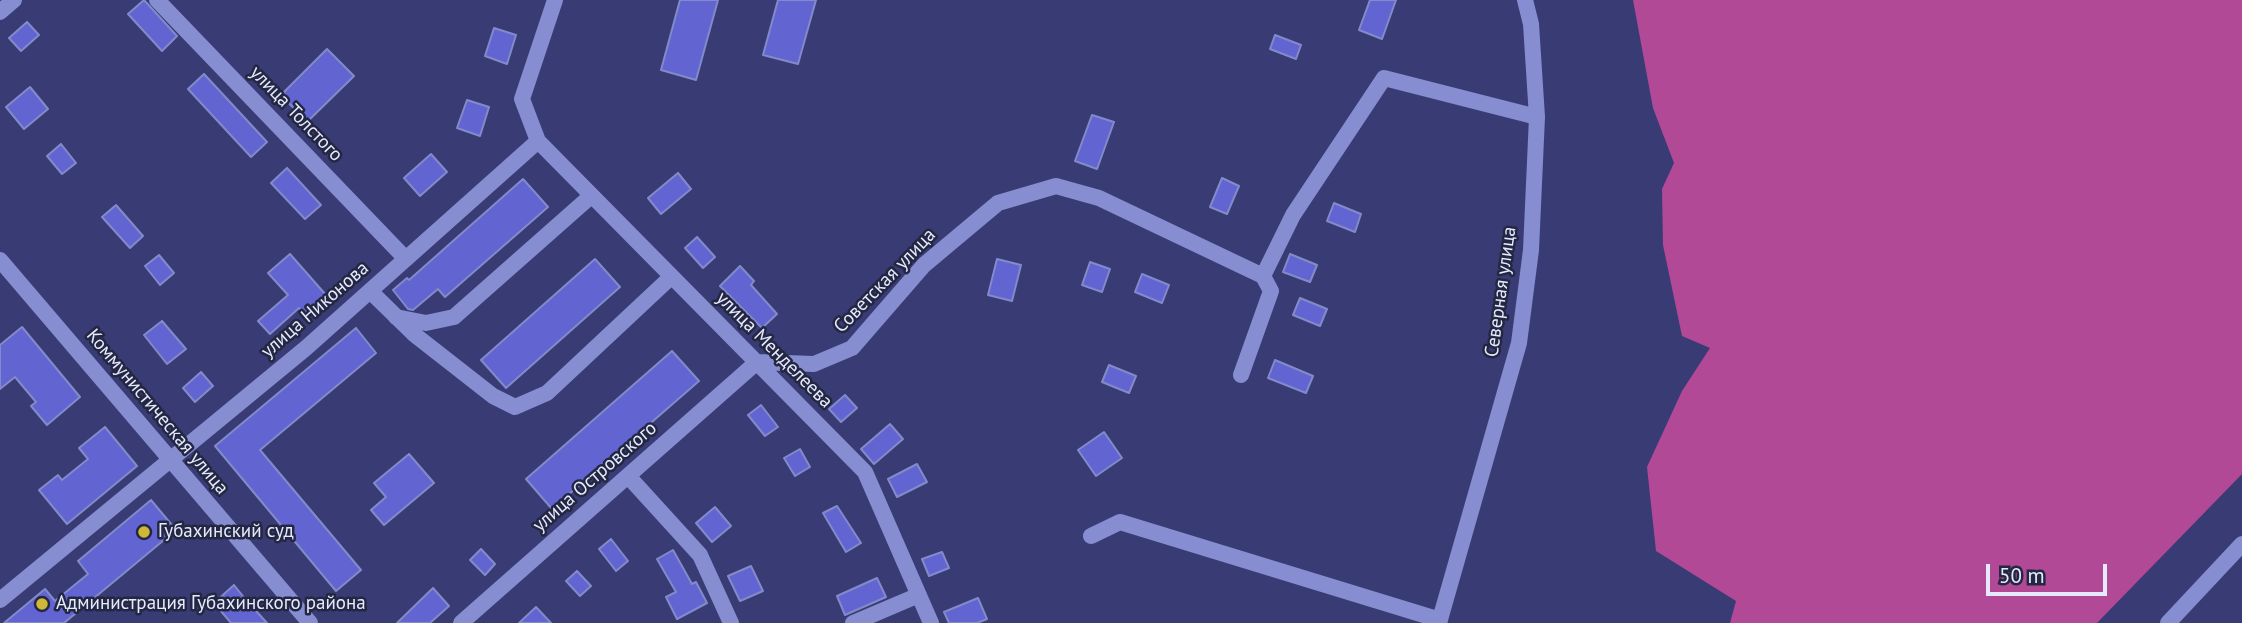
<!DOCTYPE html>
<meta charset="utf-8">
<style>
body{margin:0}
#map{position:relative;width:2242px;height:623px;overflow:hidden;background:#393c74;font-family:"PT Sans",sans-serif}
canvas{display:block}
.scale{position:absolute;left:1986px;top:564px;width:121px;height:32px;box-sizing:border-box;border:4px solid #e6eaff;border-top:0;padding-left:9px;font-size:21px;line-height:24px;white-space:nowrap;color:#e6eaff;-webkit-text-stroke:5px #242741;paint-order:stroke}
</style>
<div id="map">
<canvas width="2242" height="623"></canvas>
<div class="scale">50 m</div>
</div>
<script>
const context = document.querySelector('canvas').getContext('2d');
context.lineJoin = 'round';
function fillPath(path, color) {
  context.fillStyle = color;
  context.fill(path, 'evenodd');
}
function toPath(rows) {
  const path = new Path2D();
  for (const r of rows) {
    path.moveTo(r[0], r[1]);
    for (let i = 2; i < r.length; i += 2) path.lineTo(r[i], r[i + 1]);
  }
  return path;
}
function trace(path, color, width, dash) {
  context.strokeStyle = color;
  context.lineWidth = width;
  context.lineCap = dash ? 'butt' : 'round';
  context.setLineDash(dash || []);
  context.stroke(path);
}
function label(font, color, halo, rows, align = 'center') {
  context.font = font + ' "PT Sans",sans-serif';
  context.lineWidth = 5;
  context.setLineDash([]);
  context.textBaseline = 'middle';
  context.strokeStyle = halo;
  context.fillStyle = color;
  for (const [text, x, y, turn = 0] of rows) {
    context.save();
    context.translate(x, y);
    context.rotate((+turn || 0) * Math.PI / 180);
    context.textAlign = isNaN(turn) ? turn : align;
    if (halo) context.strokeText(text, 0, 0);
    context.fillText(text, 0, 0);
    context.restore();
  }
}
const forest = toPath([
 [1633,0,2242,0,2242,474,2097,623,1730,623,1736,601,1656,551,1647,467,1682,391,1710,348,1682,336,1663,245,1662,189,1674,163,1653,108]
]);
const building = toPath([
 [144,0,177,36,162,51,128,14,144,0],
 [680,0,718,0,696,80,661,70,680,0],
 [778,0,816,0,798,64,763,55,778,0],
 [1370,0,1396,0,1382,39,1359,30,1370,0],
 [27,22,39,35,21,51,9,38,27,22],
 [494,28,516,35,507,64,485,56,494,28],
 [1275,35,1301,45,1296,59,1270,49,1275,35],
 [327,49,354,76,307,122,281,95,327,49],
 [204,74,267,142,251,157,188,89,204,74],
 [30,87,48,109,24,129,6,107,30,87],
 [467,100,489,107,480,136,457,128,467,100],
 [1092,115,1114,122,1097,169,1075,161,1092,115],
 [61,144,76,163,62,174,47,156,61,144],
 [431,154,447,172,420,196,404,178,431,154],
 [287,168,321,205,305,219,271,183,287,168],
 [678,173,691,189,661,214,648,198,678,173],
 [1222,178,1239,186,1227,214,1210,207,1222,178],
 [523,179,548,207,445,297,438,289,413,310,408,309,393,290,407,278,409,280,523,179],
 [1334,203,1361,214,1355,232,1327,221,1334,203],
 [116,205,143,236,130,248,102,217,116,205],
 [697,237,715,257,703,268,685,248,697,237],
 [290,254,326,295,304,314,299,308,270,334,258,321,288,295,268,273,290,254],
 [1290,254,1317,265,1310,282,1283,272,1290,254],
 [159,255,174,273,160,285,145,266,159,255],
 [595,259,620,287,506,388,481,360,595,259],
 [997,259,1021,265,1012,301,988,295,997,259],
 [1090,262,1110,269,1102,292,1082,285,1090,262],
 [740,266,754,281,751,285,777,314,762,328,720,286,740,266],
 [1142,274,1169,285,1162,303,1135,292,1142,274],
 [1300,298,1327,309,1320,326,1293,315,1300,298],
 [162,321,186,349,167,364,144,335,162,321],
 [22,327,80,397,47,425,31,406,36,402,15,377,0,389,0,345,22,327],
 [356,328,376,353,260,450,361,570,336,591,215,446,356,328],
 [672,351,699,381,552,509,526,479,672,351],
 [1275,360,1313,376,1306,393,1268,378,1275,360],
 [1109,365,1136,376,1129,393,1102,382,1109,365],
 [201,372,213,386,195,402,183,388,201,372],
 [845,395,857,408,841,422,829,409,845,395],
 [761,405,778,427,765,436,748,415,761,405],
 [890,424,903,439,874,464,861,449,890,424],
 [105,427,137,466,67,524,39,490,58,475,62,480,88,459,79,448,105,427],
 [1104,432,1122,458,1096,476,1078,450,1104,432],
 [800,449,810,467,795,476,784,458,800,449],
 [409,454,434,483,384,525,371,510,386,497,374,483,409,454],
 [917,464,927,482,897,497,888,479,917,464],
 [151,500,176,530,64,623,4,623,45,589,55,601,88,574,78,561,151,500],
 [837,506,861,543,846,552,823,513,837,506],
 [715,507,731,526,712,542,696,523,715,507],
 [611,539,628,561,616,571,599,549,611,539],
 [481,549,495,564,485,575,470,560,481,549],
 [673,550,692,584,696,582,707,603,677,619,666,597,676,592,657,559,673,550],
 [942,552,949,568,929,576,922,559,942,552],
 [751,566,763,591,740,601,728,576,751,566],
 [577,571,591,586,580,596,566,581,577,571],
 [877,578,886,597,845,615,837,596,877,578],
 [234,585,246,600,267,623,231,623,214,603,234,585],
 [433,588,449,606,430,623,397,623,433,588],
 [978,598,987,619,977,623,949,623,944,612,978,598],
 [536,607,551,623,519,623,536,607]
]);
const minor = toPath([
 [157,0,405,258],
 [0,12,14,0],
 [538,141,865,472,931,623],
 [0,260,310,623],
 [370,291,415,335,493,396,515,407,547,393,671,277],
 [396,317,426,323,454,317,591,196],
 [1241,375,1271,291,1263,276],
 [628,476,700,555,731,623],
 [1091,536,1120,522,1440,620],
 [0,600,306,348,538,141,522,99,555,0],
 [461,623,757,362,814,364,852,348,924,265,998,203,1056,186,1099,198,1263,276,1293,215,1384,78,1537,117],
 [853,623,919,595],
 [1439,623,1519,343,1531,250,1537,117,1531,24,1525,0],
 [2168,623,2242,544]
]);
const markers = [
 [144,532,7,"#cfb837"],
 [42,604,7,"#cfb837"]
];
const streetNames = [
 ["улица Толстого",296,114,46],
 ["Советская улица",885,281,-46],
 ["Северная улица",1501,292,-82],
 ["улица Никонова",315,310,-41],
 ["улица Менделеева",774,350,45],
 ["Коммунистическая улица",157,412,50],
 ["улица Островского",595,477,-41]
];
const poiNames = [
 ["Губахинский суд",158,532],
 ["Администрация Губахинского района",56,604]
];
fillPath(forest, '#b14997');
fillPath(building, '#6164d1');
trace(building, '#838ac9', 2);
trace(minor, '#868ed1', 16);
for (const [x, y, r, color] of markers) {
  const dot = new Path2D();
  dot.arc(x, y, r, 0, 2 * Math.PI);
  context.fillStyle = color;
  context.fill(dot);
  trace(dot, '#242741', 2.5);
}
label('19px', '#e6eaff', '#242741', streetNames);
label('19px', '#e6eaff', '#242741', poiNames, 'left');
</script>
